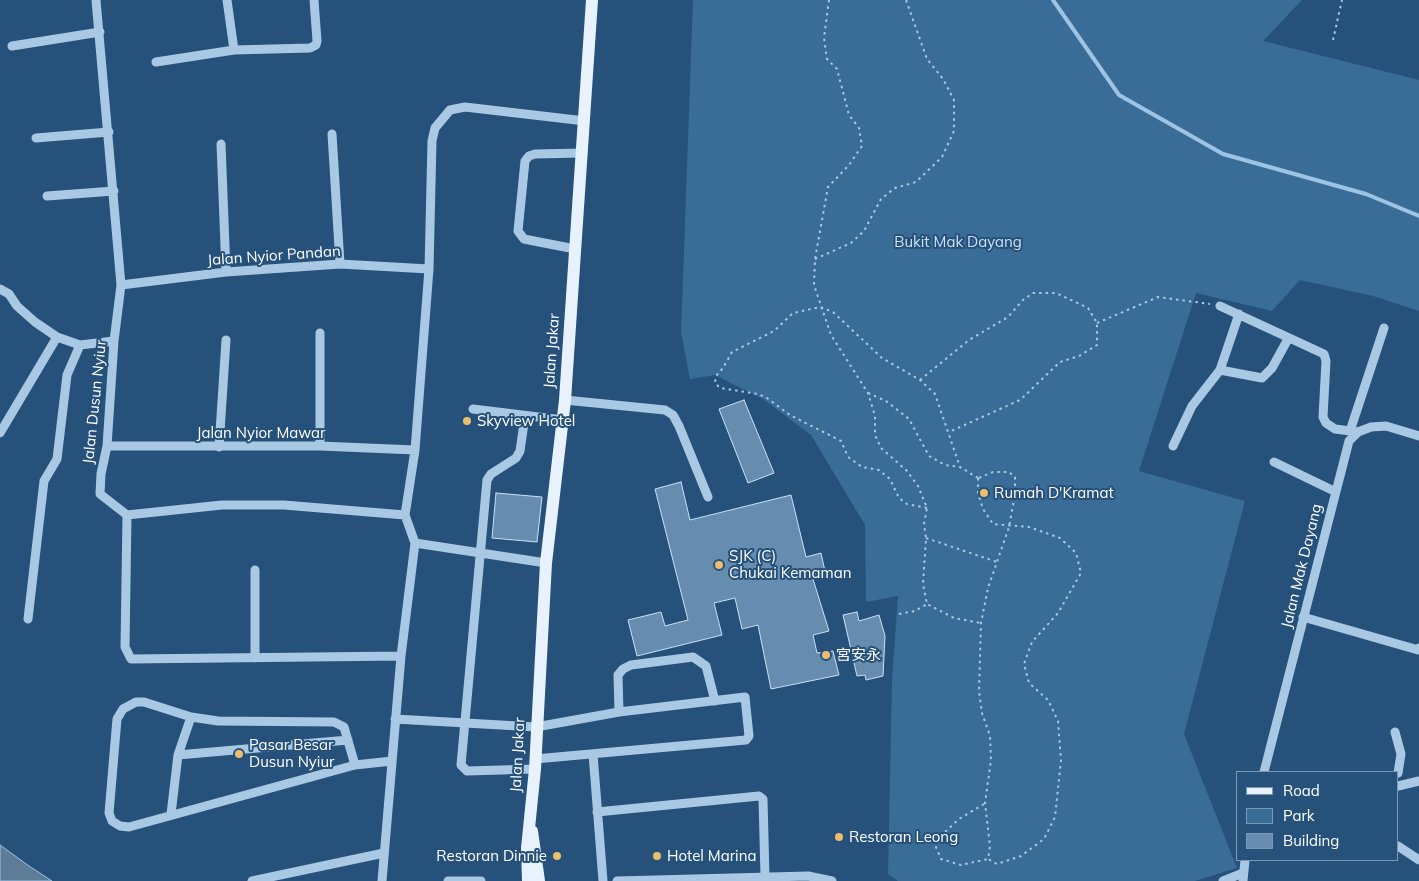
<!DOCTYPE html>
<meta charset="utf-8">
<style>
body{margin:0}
#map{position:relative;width:1419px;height:881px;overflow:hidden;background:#26517a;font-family:Mulish,sans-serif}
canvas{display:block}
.legend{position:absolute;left:1236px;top:771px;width:162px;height:90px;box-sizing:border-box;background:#26517a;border:1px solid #7d97af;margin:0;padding:6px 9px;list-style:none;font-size:15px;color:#fff}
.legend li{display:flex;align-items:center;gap:10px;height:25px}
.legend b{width:25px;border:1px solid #7d97af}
</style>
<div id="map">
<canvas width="1419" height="881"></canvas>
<ul class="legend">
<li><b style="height:6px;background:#e8f2fc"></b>Road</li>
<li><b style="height:14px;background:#396c97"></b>Park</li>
<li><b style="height:14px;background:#668daf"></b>Building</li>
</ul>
</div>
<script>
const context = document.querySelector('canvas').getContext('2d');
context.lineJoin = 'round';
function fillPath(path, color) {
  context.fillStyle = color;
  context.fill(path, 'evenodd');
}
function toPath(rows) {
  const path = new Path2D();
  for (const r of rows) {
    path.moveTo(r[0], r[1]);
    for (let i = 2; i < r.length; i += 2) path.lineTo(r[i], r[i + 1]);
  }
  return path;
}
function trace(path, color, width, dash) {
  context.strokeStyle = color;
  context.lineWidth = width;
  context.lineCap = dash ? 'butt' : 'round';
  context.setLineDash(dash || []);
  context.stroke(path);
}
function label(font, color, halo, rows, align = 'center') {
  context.font = font + ' Mulish,"Noto Sans SC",sans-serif';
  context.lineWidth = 4;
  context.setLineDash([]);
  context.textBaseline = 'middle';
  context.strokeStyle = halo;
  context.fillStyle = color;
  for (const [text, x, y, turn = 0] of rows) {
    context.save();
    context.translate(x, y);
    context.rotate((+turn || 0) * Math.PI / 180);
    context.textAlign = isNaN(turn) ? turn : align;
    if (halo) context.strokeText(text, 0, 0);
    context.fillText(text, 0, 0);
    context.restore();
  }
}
const green = toPath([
 [693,0,1302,0,1263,41,1419,80,1419,311,1373,296,1300,280,1272,311,1196,293,1139,471,1245,501,1184,734,1237,868,1195,881,898,881,888,874,892,680,898,596,866,602,865,525,811,435,763,399,715,375,690,379,681,332]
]);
const water = toPath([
 [0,845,29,866,52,881,0,881,0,845]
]);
const stream = toPath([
 [1053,0,1119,95,1223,154,1366,194,1419,216]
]);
const building = toPath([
 [744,400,774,473,748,483,719,409,744,400],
 [681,482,690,520,791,495,806,557,821,553,826,576,813,579,829,631,813,635,817,653,833,651,839,675,771,689,758,625,742,629,735,598,714,603,722,635,637,656,628,620,661,612,665,626,688,620,655,489,681,482],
 [496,493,542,497,537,542,492,538,496,493],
 [857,612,859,621,879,615,885,636,883,676,866,680,865,675,857,676,843,615,857,612]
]);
const path = toPath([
 [829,0,824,38,827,59,837,69,849,115,859,128,862,146,849,165,828,187,815,259,814,285,831,335,868,393,875,416,875,435,881,448,907,471,918,486,927,508,924,524,926,538,923,584,927,604,954,618,981,623],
 [1333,40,1342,0],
 [815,259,851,243,864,231,881,199,895,188,916,182,942,157,954,131,954,100,943,79,927,59,906,0],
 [1097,323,1158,297,1210,304],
 [920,380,969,340,1008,317,1023,300,1033,293,1056,293,1088,308,1097,323,1097,345,1079,356,1060,362,1020,400,949,432],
 [868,393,886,401,909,419,929,456,945,465,960,467,978,478],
 [978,478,978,493,983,509,993,524,1029,527,1060,538,1076,553,1081,573,1058,613,1032,642,1024,664,1029,683,1048,700,1058,721,1061,760,1055,817,1044,839,1021,856,997,864,988,859],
 [979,478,993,472,1009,472,1015,477,1015,494,1009,527,988,588,981,623,979,691,982,713,990,736,991,760,985,803,990,846,988,859],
 [927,508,907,504,899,498,890,479,879,470,862,467,848,457,841,441,790,415,767,398,758,394,720,388,715,383,716,376,723,368,732,352,774,331,793,313,820,307,833,312,882,358,920,380,935,394,960,467],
 [926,538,997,562],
 [899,614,915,611,927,604],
 [984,804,959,819,945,832,936,847,941,859,961,865,988,859]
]);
const minor = toPath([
 [96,0,121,285,114,341,107,446,101,474,100,494,127,515,222,505,284,505,405,515],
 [227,0,234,50],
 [12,46,100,32],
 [156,62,234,50,310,48,316,45,317,41,314,0],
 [332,134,340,264],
 [36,138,109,132],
 [221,144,226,272],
 [47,196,114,191],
 [575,249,524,239,518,231,525,161,529,156,535,154,583,153],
 [121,285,226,272,340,264,429,269],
 [0,289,9,294,17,306,35,322,57,337,80,345,114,341],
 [1220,306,1324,354,1326,361,1323,417,1326,423,1335,429,1358,432],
 [320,333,320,446],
 [1220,370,1262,378,1272,368,1288,339],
 [565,400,665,410,673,415,679,426,708,497],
 [473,409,563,420],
 [525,416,520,451,516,458,491,474,487,480,461,765,467,771,535,769],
 [1350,431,1384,328],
 [0,433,57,337],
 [107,446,320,446,415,450],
 [1173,446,1192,406,1220,370,1239,314],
 [219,447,226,340],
 [1274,462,1334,491],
 [127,515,125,647,131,659,401,656],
 [415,543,546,563],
 [255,570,255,658],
 [1303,617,1418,650,1419,648],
 [28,619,44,481,57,459,67,375,80,345],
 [619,712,618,675,623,669,631,665,693,657,706,666,715,701],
 [395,719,536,727,619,712,745,697,749,736,746,740,535,759],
 [1395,732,1401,754,1398,773],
 [593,754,603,881],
 [178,755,348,740],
 [355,765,344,727,334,722,218,721,191,717,144,702,136,702,123,709,117,719,109,813,112,821,120,826,129,827,355,765,392,761],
 [1264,772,1349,441,1358,432,1371,427,1386,426,1419,436],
 [1398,786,1419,781],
 [597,812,759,796,763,799,765,877],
 [171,814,178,755,191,717],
 [1398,846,1419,860],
 [252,881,384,853],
 [382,881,401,656,415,543,405,515,415,450,429,269,432,141,435,128,450,110,465,107,585,121],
 [448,881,481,881],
 [617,881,808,876,832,881],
 [1223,881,1243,873],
 [1243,881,1245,860]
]);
const major = toPath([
 [532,831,539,881],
 [528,881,527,848,535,769,546,563,565,400,592,0]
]);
const markers = [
 [467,421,5,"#ecbe6e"],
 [984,493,5,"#ecbe6e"],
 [719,565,5,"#ecbe6e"],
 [826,655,5,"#ecbe6e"],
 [239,754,5,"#ecbe6e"],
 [839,837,5,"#ecbe6e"],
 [557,856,5,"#ecbe6e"],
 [657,856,5,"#ecbe6e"]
];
const parkNames = [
 ["Bukit Mak Dayang",958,242]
];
const streetNames = [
 ["Jalan Nyior Pandan",274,256,-4],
 ["Jalan Jakar",552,351,-86],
 ["Jalan Dusun Nyiur",95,402,-84],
 ["Jalan Nyior Mawar",261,433],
 ["Jalan Mak Dayang",1302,566,-76],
 ["Jalan Jakar",518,755,-87]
];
const poiNames = [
 ["Skyview Hotel",477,421],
 ["Rumah D'Kramat",994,493],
 ["SJK (C)",729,556],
 ["Chukai Kemaman",729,573],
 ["宮安永",836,655],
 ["Pasar Besar",249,745],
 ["Dusun Nyiur",249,762],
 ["Restoran Leong",849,837],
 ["Restoran Dinnie",547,856,"right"],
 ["Hotel Marina",667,856]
];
fillPath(green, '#396c97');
fillPath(water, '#5c7c98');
trace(water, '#9dc4e4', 1);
trace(stream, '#9dc4e4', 4);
fillPath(building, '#668daf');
trace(building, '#cbe1f3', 1);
trace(path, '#a9c8e4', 2, [2.5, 4]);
trace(minor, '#a9c8e4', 9);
trace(major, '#e8f2fc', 12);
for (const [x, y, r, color] of markers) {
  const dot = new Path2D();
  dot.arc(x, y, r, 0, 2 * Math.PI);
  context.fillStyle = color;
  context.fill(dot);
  trace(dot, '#26517a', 2);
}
label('15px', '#cbe1f3', '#26517a', parkNames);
label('15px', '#fff', '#26517a', streetNames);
label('15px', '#fff', '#26517a', poiNames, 'left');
</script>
